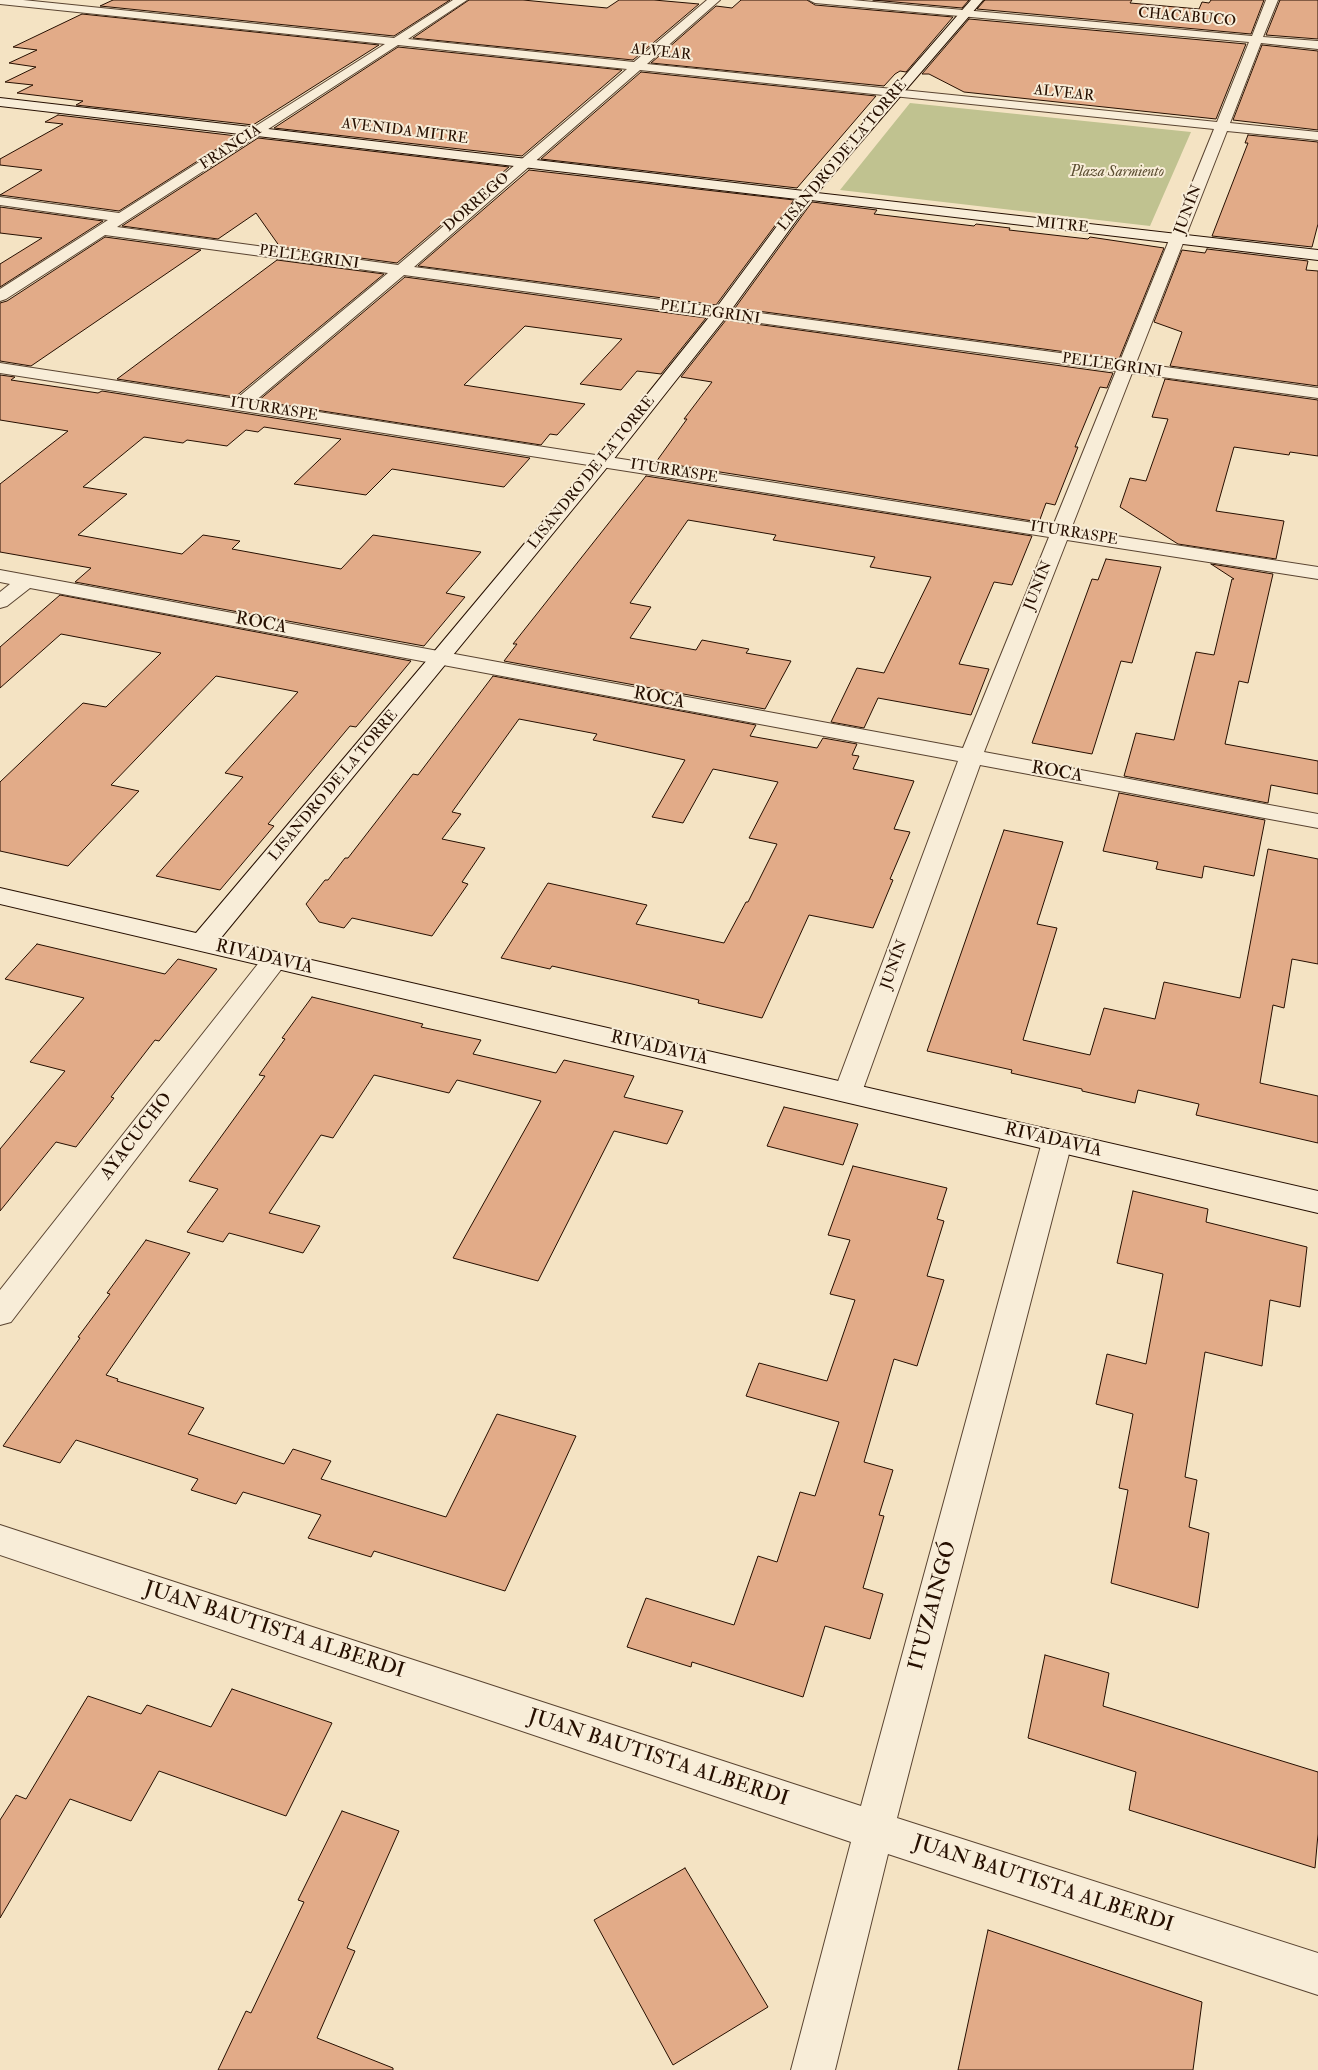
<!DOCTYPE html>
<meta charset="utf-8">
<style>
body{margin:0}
canvas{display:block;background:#f4e3c3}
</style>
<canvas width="1318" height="2070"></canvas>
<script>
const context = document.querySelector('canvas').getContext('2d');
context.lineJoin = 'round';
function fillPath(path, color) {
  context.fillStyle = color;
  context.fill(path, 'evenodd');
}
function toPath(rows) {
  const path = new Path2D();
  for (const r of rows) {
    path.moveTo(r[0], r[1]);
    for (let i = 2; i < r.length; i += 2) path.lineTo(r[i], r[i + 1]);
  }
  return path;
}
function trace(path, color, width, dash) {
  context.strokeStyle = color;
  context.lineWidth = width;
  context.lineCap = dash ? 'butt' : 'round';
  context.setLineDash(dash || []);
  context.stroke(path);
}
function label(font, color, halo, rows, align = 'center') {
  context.font = font + ' "IM FELL Double Pica",serif';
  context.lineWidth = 4;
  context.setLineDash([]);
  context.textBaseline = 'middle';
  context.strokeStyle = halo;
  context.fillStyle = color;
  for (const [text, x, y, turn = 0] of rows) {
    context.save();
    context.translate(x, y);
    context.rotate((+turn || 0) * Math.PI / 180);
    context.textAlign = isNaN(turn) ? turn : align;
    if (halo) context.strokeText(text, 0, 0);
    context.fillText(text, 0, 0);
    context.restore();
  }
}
const green = toPath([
 [910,103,1191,132,1150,226,840,190]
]);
const building = toPath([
 [113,0,450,0,394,36,100,6,113,0],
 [469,0,523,0,607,8,619,0,654,0,699,4,633,60,413,38,469,0],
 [741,0,807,0,815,5,953,17,906,72,900,71,895,74,884,86,651,63,716,6,732,8,741,0],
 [873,0,969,0,962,8,873,0],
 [985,0,1132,0,1130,3,1199,9,1202,2,1209,3,1211,0,1264,0,1251,34,977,9,985,0],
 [1280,0,1318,0,1318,39,1266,35,1280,0],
 [82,14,379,45,253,125,76,105,83,101,17,93,33,85,5,82,36,67,9,63,37,50,13,47,82,14],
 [969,19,1246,44,1216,119,964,92,929,74,922,74,969,19],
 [1262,45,1318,51,1318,130,1233,120,1262,45],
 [398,47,622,70,522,156,274,128,398,47],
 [641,72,876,96,797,188,541,159,641,72],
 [58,115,237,136,119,211,0,195,42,170,0,165,0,159,63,124,45,122,58,115],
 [1248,135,1318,142,1318,224,1312,247,1212,236,1248,143,1245,143,1248,135],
 [258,138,509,167,397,263,280,247,256,213,218,239,122,226,258,138],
 [529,170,794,200,716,305,418,266,529,170],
 [812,202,877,210,874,214,974,226,976,224,1010,228,1009,230,1088,239,1090,237,1164,248,1119,359,735,308,812,202],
 [0,207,103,221,0,287,0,264,42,238,0,233,0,207],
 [105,237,201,250,31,366,0,361,0,303,7,301,105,237],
 [1207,249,1308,261,1306,270,1318,271,1318,386,1170,366,1182,332,1154,322,1182,250,1205,253,1207,249],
 [277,260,384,274,235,397,117,379,277,260],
 [405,277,706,318,661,374,637,371,621,390,580,384,622,339,525,326,464,385,585,404,557,435,550,434,541,445,258,401,405,277],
 [726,320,1113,373,1107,388,1100,387,1075,447,1078,447,1055,505,1046,503,1039,522,656,462,687,419,684,419,712,382,681,377,726,320],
 [0,375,15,377,11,380,98,393,102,391,530,458,504,487,392,469,366,495,294,484,341,439,264,427,258,432,246,430,227,446,187,440,183,443,144,437,83,487,127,494,78,535,182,554,203,535,240,541,232,549,341,569,373,535,481,552,446,593,465,597,424,646,75,582,91,568,0,552,0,484,68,431,0,420,0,375],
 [1165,379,1318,400,1318,456,1290,452,1289,455,1234,447,1216,511,1284,521,1276,559,1178,544,1120,507,1130,478,1146,481,1168,419,1152,417,1165,379],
 [646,476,1032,536,1012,585,994,582,959,664,989,669,971,715,878,698,864,728,831,722,857,668,884,673,931,577,870,567,875,557,773,540,776,535,688,520,630,603,651,607,630,638,696,650,702,640,749,649,746,653,791,661,765,709,504,661,517,644,513,644,646,476],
 [1106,559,1161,567,1132,663,1121,661,1092,754,1032,743,1092,579,1098,580,1106,559],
 [1211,564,1273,574,1248,683,1239,681,1225,744,1318,761,1318,794,1271,785,1268,803,1124,776,1136,733,1174,740,1196,652,1214,655,1232,579,1234,579,1211,564],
 [60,595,411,661,356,727,350,726,268,824,274,826,220,890,156,876,243,777,225,773,298,692,216,676,111,785,139,791,68,866,0,851,0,782,83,703,106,707,161,653,61,634,0,688,0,647,60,595],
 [493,676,756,725,750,736,817,748,823,738,857,744,852,755,859,756,853,769,914,781,894,829,910,832,890,879,893,880,873,928,809,915,762,1018,698,1003,699,1000,632,984,552,966,550,969,501,958,548,883,647,905,636,924,724,943,746,902,748,902,777,844,749,838,778,782,713,769,683,823,652,817,685,760,593,740,597,734,519,719,452,812,461,814,442,839,485,848,462,882,468,884,432,936,352,918,344,928,319,922,306,904,325,880,328,880,345,858,348,858,413,774,418,775,493,676],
 [1119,793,1265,820,1254,876,1204,866,1202,878,1156,869,1158,862,1103,851,1119,793],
 [1004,830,1063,842,1037,924,1057,928,1023,1040,1090,1055,1104,1008,1155,1019,1164,982,1240,998,1268,849,1318,859,1318,964,1292,959,1284,1008,1273,1005,1260,1083,1318,1096,1318,1143,1196,1115,1199,1104,1138,1090,1135,1103,1082,1091,1082,1089,1011,1073,1012,1070,927,1051,1004,830],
 [37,944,165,974,178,959,217,969,159,1041,155,1040,111,1097,114,1098,76,1147,56,1142,0,1211,0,1149,65,1071,30,1062,84,998,5,979,37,944],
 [312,997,423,1024,421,1027,481,1040,473,1054,556,1073,564,1060,634,1076,624,1097,683,1111,667,1144,614,1131,538,1281,453,1258,541,1101,457,1080,449,1093,374,1075,333,1138,321,1135,269,1213,320,1226,303,1253,229,1233,223,1242,187,1232,218,1189,189,1181,265,1076,259,1075,285,1039,282,1038,312,997],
 [784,1107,858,1124,843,1165,767,1146,784,1107],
 [853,1166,947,1188,937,1219,944,1221,927,1276,944,1280,917,1366,894,1359,864,1462,893,1470,879,1515,884,1516,863,1588,883,1594,870,1639,825,1626,803,1697,692,1662,691,1667,627,1647,646,1598,734,1625,758,1556,777,1562,800,1492,815,1496,839,1422,746,1396,759,1363,827,1381,855,1300,830,1294,850,1240,828,1235,853,1166],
 [1133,1191,1208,1209,1206,1222,1307,1247,1300,1307,1270,1300,1262,1366,1205,1352,1185,1477,1197,1480,1189,1527,1209,1533,1198,1608,1111,1583,1128,1490,1119,1488,1133,1414,1096,1404,1107,1354,1146,1364,1163,1274,1117,1263,1133,1191],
 [146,1240,190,1253,106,1375,118,1379,117,1381,204,1408,188,1434,284,1464,293,1449,331,1461,321,1479,446,1517,497,1414,576,1436,505,1591,374,1551,371,1557,308,1538,321,1515,243,1492,236,1504,191,1490,198,1479,76,1440,60,1463,3,1446,80,1338,78,1337,110,1294,107,1293,146,1240],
 [1045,1655,1109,1673,1103,1706,1318,1772,1318,1834,1315,1868,1129,1810,1136,1772,1028,1738,1045,1655],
 [232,1689,332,1723,286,1816,159,1771,131,1821,70,1799,0,1918,0,1820,16,1795,26,1799,88,1696,141,1714,147,1705,211,1727,232,1689],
 [342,1811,399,1831,347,1948,355,1951,317,2038,393,2068,393,2070,218,2070,246,2011,251,2013,304,1902,298,1900,342,1811],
 [685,1868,768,2007,673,2065,594,1920,685,1868],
 [988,1930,1202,2002,1193,2070,958,2070,988,1930]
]);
const street = toPath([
 [0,0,23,0,394,38,453,0,467,0,408,39,634,62,707,0,720,0,647,64,1217,122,1249,42,815,3,809,0,852,0,1252,36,1266,0,1278,0,1263,37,1318,41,1318,49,1261,43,1230,123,1318,132,1318,140,1227,131,1136,363,1318,388,1318,398,1132,373,1071,529,1318,567,1318,579,1067,540,984,752,1318,814,1318,828,980,765,862,1092,858,1099,848,1102,838,1099,834,1092,958,761,30,588,7,606,0,608,0,592,10,584,0,582,0,570,963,748,1049,537,0,373,0,363,236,399,388,273,105,235,6,299,0,301,0,289,108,220,0,205,0,197,119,213,385,44,0,4,0,0],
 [398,45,627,69,398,265,117,227,398,45],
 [640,70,1214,129,1120,361,414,267,640,70],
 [404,275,1116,371,1053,526,254,402,404,275],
 [274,953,283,955,287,961,283,967,11,1322,0,1325,0,1290,265,955,274,953],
 [1057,1132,1067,1135,1072,1142,897,1818,1318,1953,1318,1995,888,1854,835,2070,791,2070,851,1842,0,1555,0,1525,861,1806,1042,1142,1047,1135,1057,1132]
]);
const secondary = toPath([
 [971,0,983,0,817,193,1318,250,1318,260,811,200,726,317,609,465,220,939,1318,1191,1318,1213,0,904,0,888,196,933,433,653,597,457,714,311,797,199,0,106,0,98,804,191,971,0]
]);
const farStreetnames = [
 ["CHACABUCO",1187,18,5],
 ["ALVEAR",661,53,6],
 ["ALVEAR",1064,94,6],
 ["AVENIDA MITRE",405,132,7],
 ["FRANCIA",231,148,-33],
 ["LISANDRO DE LA TORRE",843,156,-50],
 ["DORREGO",477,203,-41],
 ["JUNÍN",1189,210,-69],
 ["MITRE",1062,226,6],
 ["PELLEGRINI",309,258,8],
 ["PELLEGRINI",710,313,8],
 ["PELLEGRINI",1112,366,8],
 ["ITURRASPE",274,410,9],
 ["ITURRASPE",674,472,9],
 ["LISANDRO DE LA TORRE",592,473,-51],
 ["ITURRASPE",1074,534,9],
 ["JUNÍN",1039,586,-68],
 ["LISANDRO DE LA TORRE",334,786,-50],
 ["JUNÍN",895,965,-70]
];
const farParknames = [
 ["Plaza Sarmiento",1117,173]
];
const streetNames = [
 ["ROCA",261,624,11],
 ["ROCA",659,699,11],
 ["ROCA",1057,773,10],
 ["RIVADAVIA",264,958,13],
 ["RIVADAVIA",659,1049,13],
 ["AYACUCHO",137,1137,-52],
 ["RIVADAVIA",1053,1141,13]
];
const nearStreetnames = [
 ["ITUZAINGÓ",934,1606,-75],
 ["JUAN BAUTISTA ALBERDI",274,1631,18],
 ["JUAN BAUTISTA ALBERDI",658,1759,18],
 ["JUAN BAUTISTA ALBERDI",1043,1885,18]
];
fillPath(green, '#c0c290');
fillPath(building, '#e2ab88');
trace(building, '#260f00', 1);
trace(street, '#5a4431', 2);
trace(secondary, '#260f00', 2);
fillPath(street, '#f8edd8');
fillPath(secondary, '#f8edd8');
label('15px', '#260f00', '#f8edd8', farStreetnames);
label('italic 15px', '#5c4e32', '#f8edd8', farParknames);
label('18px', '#260f00', '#f8edd8', streetNames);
label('21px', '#260f00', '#f8edd8', nearStreetnames);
</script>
